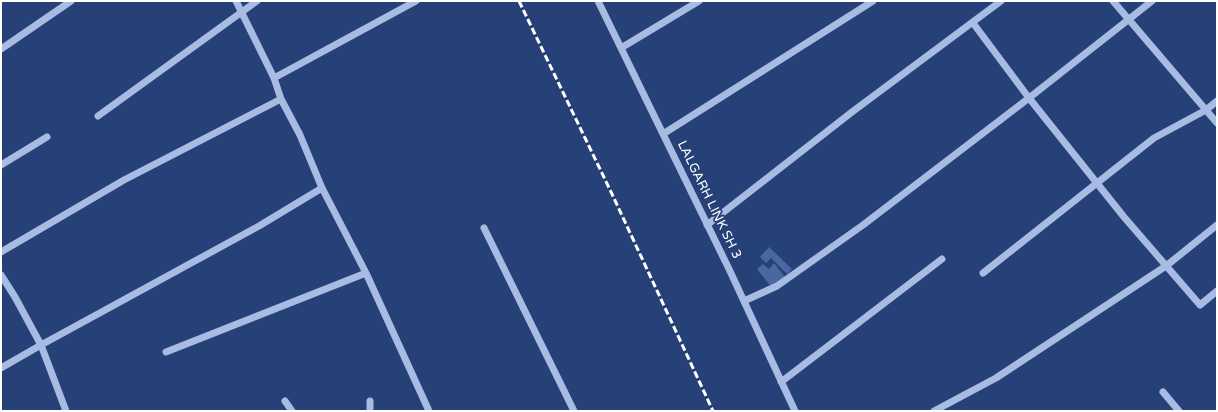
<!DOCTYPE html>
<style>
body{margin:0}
#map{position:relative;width:1218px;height:412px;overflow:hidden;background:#264078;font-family:"Varela Round",sans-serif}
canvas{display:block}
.frame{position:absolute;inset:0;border:2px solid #fff;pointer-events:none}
</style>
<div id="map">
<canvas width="1218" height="412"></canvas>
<div class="frame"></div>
</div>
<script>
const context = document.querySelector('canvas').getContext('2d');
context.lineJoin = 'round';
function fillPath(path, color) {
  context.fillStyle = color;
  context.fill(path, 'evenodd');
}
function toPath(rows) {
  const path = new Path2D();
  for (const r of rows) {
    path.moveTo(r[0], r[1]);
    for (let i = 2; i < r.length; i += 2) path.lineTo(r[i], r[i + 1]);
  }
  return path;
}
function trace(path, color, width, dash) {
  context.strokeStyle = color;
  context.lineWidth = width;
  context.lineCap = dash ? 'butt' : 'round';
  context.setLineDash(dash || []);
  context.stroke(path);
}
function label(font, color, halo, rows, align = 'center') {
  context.font = font + ' "Varela Round",sans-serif';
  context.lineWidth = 3.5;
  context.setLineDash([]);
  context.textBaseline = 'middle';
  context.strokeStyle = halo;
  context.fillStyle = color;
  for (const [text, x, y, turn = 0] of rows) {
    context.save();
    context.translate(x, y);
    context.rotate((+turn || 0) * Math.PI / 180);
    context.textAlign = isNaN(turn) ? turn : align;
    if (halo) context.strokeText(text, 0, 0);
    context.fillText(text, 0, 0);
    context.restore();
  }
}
const building = toPath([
 [769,247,792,269,787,274,771,258,766,263,760,257],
 [774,263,785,277,772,288,757,269,763,264,769,269]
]);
const minor = toPath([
 [236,1,274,78,281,99,300,135,322,188,366,273,429,411],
 [598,1,729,269,795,411],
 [1113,1,1206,110,1217,123],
 [973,23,1029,98,1124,217,1200,305,1217,291],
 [621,48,699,1],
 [1,49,71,1],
 [274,78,416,1],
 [98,116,257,1],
 [663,134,873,1],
 [1,165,47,137],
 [707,225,852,112,1001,1],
 [484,228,574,411],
 [1,252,124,180,281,99],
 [983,273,1154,138,1206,110,1217,101],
 [1,275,15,297,41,345,66,411],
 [744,301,777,286,863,225,1029,98,1152,1],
 [166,352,366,273],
 [1,368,41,345,259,226,322,188],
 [781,382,942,259],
 [1163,392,1179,411],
 [285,401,292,411],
 [370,411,370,401],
 [934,411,996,378,1166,266,1217,225]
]);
const rail = toPath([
 [519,1,612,194,713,411]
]);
const streetNames = [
 ["LALGARH LINK SH 3",709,200,64]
];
fillPath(building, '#4a679f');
trace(minor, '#a8bce3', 7);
trace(rail, '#fff', 3, [7, 3]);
label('13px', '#fff', '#264078', streetNames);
</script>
